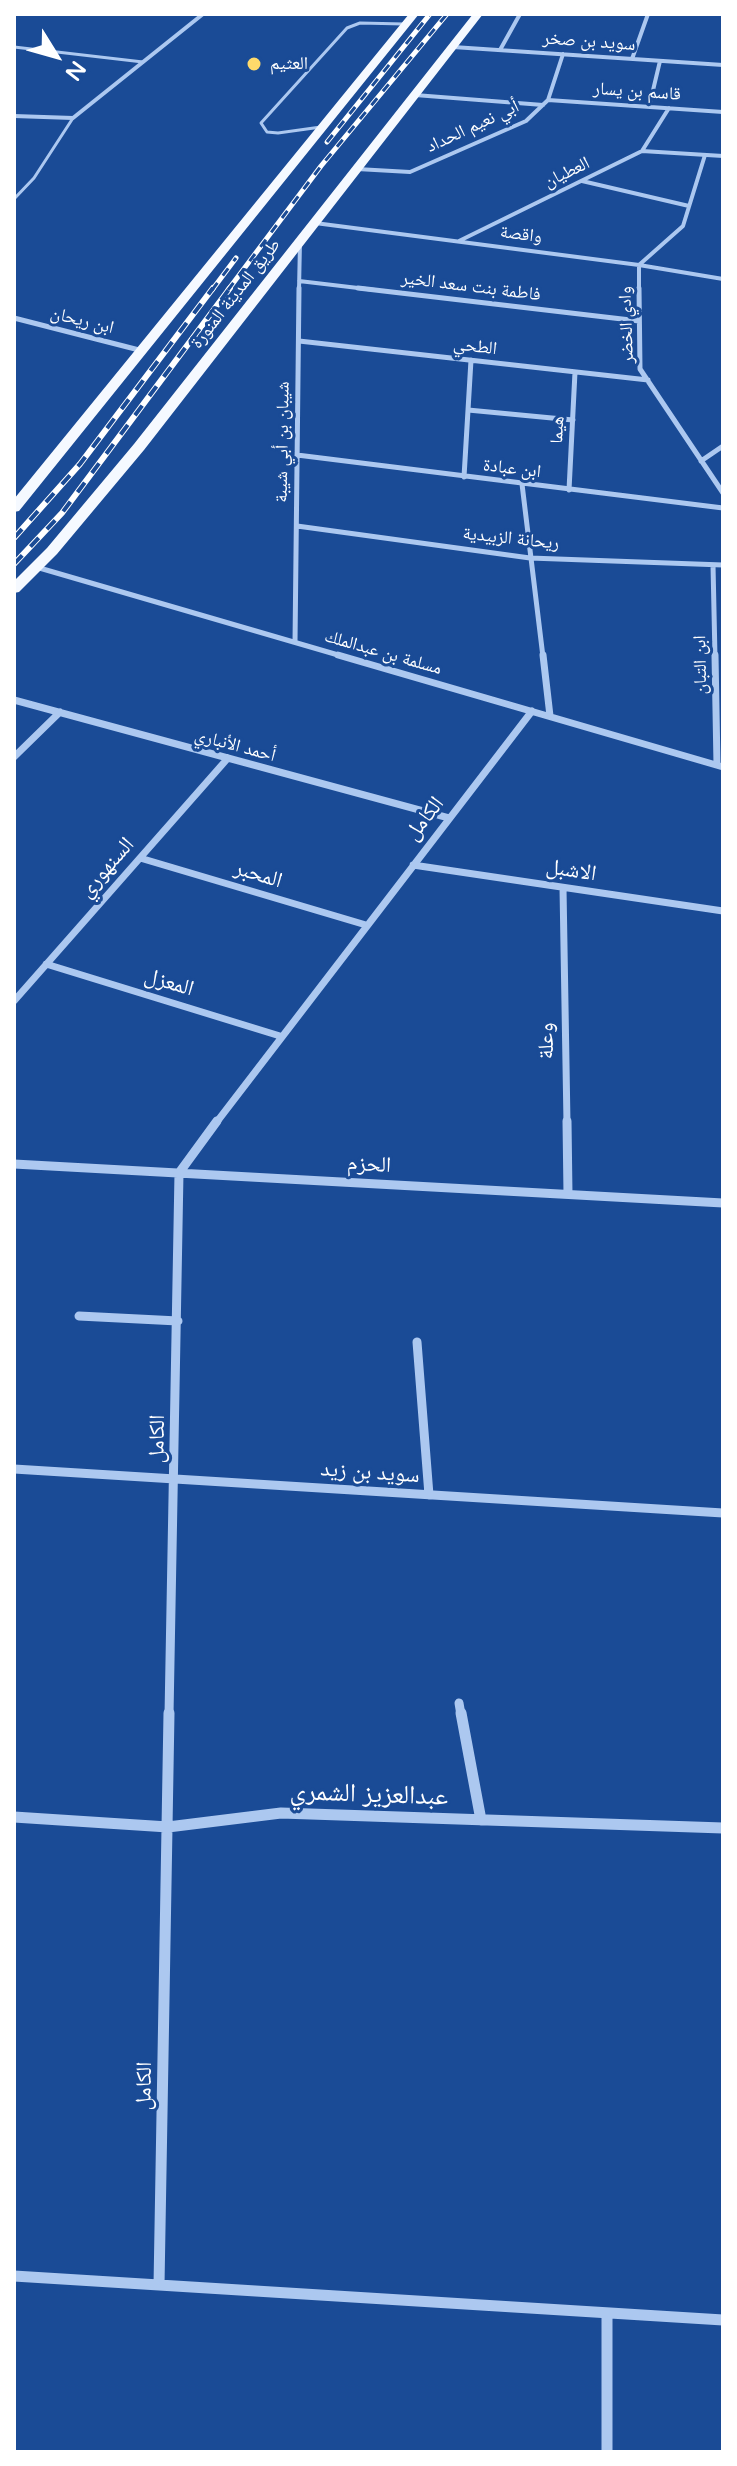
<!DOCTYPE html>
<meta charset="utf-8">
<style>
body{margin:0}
#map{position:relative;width:737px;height:2466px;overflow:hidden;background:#1a4b96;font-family:"Varela Round",sans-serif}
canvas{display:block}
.frame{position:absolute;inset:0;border:16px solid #fff;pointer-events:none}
.north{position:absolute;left:16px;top:16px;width:80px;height:80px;-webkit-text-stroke:6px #1a4b96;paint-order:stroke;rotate:127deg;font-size:22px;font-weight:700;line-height:32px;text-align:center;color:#fff}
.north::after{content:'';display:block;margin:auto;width:28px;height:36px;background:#fff;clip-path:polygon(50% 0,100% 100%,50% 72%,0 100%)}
</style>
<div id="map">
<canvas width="737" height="2466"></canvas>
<div class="frame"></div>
<div class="north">N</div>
</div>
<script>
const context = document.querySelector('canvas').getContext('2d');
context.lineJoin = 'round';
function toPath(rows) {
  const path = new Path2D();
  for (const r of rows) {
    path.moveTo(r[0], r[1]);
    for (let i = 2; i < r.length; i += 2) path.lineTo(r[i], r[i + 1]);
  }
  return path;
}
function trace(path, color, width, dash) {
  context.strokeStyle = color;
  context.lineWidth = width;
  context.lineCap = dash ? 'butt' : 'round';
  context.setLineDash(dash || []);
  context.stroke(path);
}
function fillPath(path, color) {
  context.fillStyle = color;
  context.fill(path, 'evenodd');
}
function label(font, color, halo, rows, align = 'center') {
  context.font = font + ' "Varela Round","Noto Naskh Arabic",sans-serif';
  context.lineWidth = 6;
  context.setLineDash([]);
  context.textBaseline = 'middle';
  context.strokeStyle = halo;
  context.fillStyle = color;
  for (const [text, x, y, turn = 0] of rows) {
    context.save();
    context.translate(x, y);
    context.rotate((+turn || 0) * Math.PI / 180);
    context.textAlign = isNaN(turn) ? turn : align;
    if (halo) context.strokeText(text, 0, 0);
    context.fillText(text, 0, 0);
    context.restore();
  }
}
const service = toPath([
 [14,47,143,62],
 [321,127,278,133,267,132,261,123,347,28,360,23,404,24],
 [14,199,34,178,73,118]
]);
const minorFar4 = toPath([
 [453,47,723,65],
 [500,50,520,14],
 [632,59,648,14],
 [415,95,543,105],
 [548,100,723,112],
 [649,107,660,61],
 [14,116,73,118,203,14],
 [642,151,723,156],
 [357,169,410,172,526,121,548,100,563,54],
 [582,181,689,206],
 [315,223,639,265,723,279],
 [459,241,642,151,669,108],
 [299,281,375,290],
 [299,290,300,242],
 [639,290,639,265,683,226,705,155]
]);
const minorFar3 = toPath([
 [358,288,639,321],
 [639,288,640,369,723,493],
 [14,318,143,351],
 [299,341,648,380],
 [468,410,573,420],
 [297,455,723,508],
 [701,461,723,446],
 [464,477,471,360],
 [522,484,543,657],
 [569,490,575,372],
 [297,526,530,558,723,565],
 [713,565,715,657],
 [36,567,345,657],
 [295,642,299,288]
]);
const minorFar2 = toPath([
 [338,655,723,767],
 [543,655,550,716],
 [715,655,717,765],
 [14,700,449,818],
 [14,757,60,712],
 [140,858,366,925],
 [413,865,723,911],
 [563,888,567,1123],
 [46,964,280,1036],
 [14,1001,228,758],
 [216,1123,532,711]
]);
const minorFar1 = toPath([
 [567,1121,568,1194],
 [14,1164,723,1203],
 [79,1316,178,1321],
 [417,1342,429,1495],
 [14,1469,723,1513],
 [459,1703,461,1715],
 [169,1715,179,1173,217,1121]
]);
const minor = toPath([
 [461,1713,481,1820],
 [14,1817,168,1827,281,1813,723,1828],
 [14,2276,723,2320],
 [159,2285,169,1713],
 [607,2313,607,2452]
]);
const primary = toPath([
 [409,14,419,14,19,511,14,512,14,499,409,14],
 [473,14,483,14,144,450,57,554,19,592,14,593,14,581,47,548,134,444,473,14]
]);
const railFar1 = toPath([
 [327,142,430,14],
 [212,290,236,258],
 [228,290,321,166,447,14]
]);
const rail = toPath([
 [14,538,80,464,213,288],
 [14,564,62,513,230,288]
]);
const markers = [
 [254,64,8,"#ffda6b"]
];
const farStreetnames = [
 ["سويد بن صخر",589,42,4],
 ["قاسم بن يسار",637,92,4],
 ["أبي نعيم الحداد",473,127,-25],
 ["العطيان",567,173,-26],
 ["واقصة",521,235,7],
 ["فاطمة بنت سعد الخير",471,287,7],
 ["طريق المدينة المنورة",236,294,-52],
 ["ابن ريحان",82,321,14],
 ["وادي الخضر",627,325,-92],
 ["الطحي",475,347,7],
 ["هيما",558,430,-87],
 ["شيبان بن أبي شيبة",283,442,-89],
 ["ابن عبادة",512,469,7],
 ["ريحانة الزبيدية",511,539,6],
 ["مسلمة بن عبدالملك",383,653,16],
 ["ابن التبان",701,665,-91],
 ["أحمد الأنباري",235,746,15]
];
const farPoinames = [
 ["العثيم",270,64]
];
const streetNames = [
 ["الكامل",425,819,-52],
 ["السنهوري",107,868,-49],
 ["الاشبل",571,871,9],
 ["المحبر",258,875,17],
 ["المعزل",169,983,17],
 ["وعلة",547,1041,-91],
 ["الحزم",369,1165,3],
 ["الكامل",158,1439,-89],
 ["سويد بن زيد",370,1473,4],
 ["الكامل",145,2086,-89]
];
const nearStreetnames = [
 ["عبدالعزيز الشمري",369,1795,2]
];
trace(service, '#acc8f0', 3);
trace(minorFar4, '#acc8f0', 4);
trace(minorFar3, '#acc8f0', 5);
trace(minorFar2, '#acc8f0', 7);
trace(minorFar1, '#acc8f0', 9);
trace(minor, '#acc8f0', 11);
fillPath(primary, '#f5f9ff');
trace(railFar1, '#fff', 5);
trace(rail, '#fff', 6);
trace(railFar1, '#1a4b96', 3, [9]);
trace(rail, '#1a4b96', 4, [12]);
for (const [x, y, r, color] of markers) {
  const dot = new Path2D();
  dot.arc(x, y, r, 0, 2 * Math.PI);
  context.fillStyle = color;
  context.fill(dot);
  trace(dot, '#1a4b96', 3);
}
label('18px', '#fff', '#1a4b96', farStreetnames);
label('18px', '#fff', '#1a4b96', farPoinames, 'left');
label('22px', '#fff', '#1a4b96', streetNames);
label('26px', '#fff', '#1a4b96', nearStreetnames);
</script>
